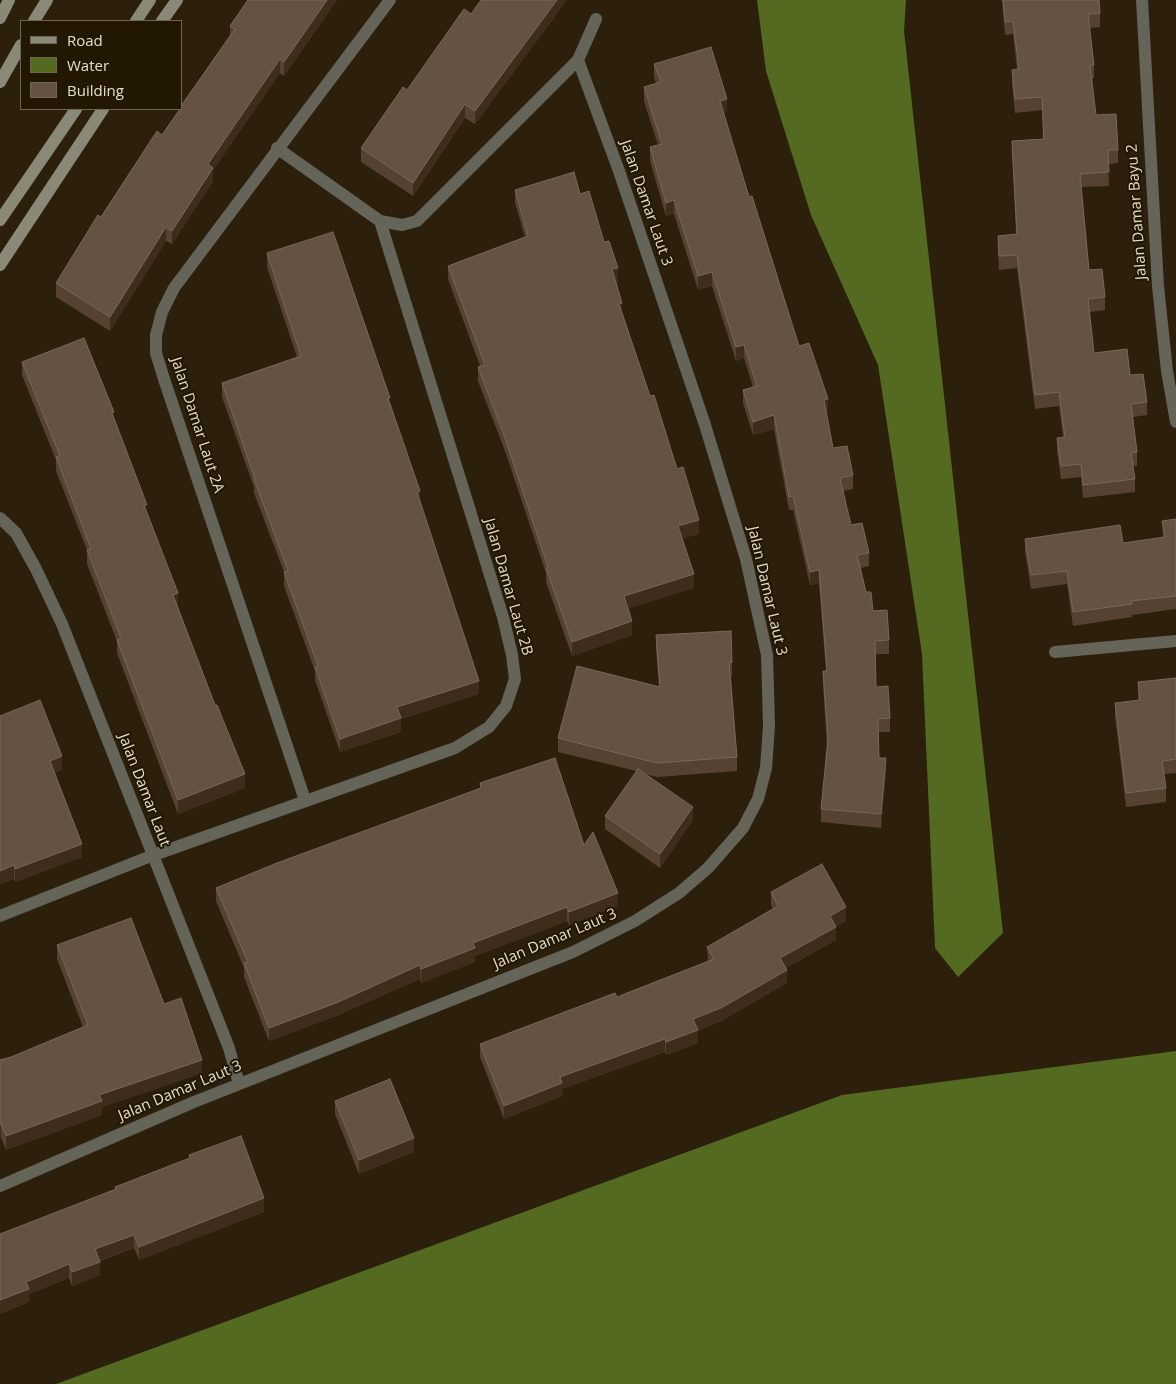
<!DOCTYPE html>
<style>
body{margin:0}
#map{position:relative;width:1176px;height:1384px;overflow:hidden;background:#2c200c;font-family:"Open Sans",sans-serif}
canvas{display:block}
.legend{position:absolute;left:20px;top:20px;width:162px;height:90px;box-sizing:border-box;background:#221703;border:1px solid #706655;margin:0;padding:6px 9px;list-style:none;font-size:15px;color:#e4ddd0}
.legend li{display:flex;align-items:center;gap:10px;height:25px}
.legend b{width:25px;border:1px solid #706655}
</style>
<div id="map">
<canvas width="1176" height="1384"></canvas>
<ul class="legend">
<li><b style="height:6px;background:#8a8977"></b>Road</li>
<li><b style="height:14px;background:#536a20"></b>Water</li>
<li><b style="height:14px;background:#645244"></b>Building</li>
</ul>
</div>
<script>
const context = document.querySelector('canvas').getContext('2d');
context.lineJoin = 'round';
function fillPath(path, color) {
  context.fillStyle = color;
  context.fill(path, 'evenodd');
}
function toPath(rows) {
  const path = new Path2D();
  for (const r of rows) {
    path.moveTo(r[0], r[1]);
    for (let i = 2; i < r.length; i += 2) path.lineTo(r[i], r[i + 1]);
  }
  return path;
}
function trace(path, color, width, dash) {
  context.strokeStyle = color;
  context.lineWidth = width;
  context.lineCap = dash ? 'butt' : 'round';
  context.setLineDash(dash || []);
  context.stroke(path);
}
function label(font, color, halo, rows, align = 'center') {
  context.font = font + ' "Open Sans",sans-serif';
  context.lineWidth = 4;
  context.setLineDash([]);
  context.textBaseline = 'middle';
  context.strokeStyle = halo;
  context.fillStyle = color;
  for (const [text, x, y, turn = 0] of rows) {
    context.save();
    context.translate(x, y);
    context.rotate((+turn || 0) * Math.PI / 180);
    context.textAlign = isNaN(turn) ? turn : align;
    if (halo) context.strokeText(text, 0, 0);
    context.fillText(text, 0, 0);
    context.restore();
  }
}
const water = toPath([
 [757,0,906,0,904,31,1003,933,958,977,935,948,922,654,878,365,811,215,766,71],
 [1176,1051,1176,1384,56,1384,842,1095]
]);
const street = toPath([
 [1142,0,1158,286,1167,371,1176,422],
 [277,148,380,221,402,225,417,221,578,60,596,19],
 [0,518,16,533,36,569,62,624,229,1048,239,1084],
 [1055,652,1176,641],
 [305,800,164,379,156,353,156,335,162,312,174,288,390,0],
 [0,916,151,856,455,748,489,727,506,706,515,679,512,655,503,617,380,221],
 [0,1186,194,1102,573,952,635,921,679,893,708,868,743,828,758,799,766,768,769,726,767,655,746,559,705,425,619,171,578,60]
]);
const secondary = toPath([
 [0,18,9,0],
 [34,21,47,0],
 [136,21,150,0],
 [162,21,177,0],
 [0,82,21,45],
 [0,220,76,109],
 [0,265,103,109]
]);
const wall = toPath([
 [248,0,337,0,284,76,280,73,213,170,213,181,172,244,166,241,110,331,56,297,56,283,101,217,162,135,230,35,230,26],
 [481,0,567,0,475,124,465,118,413,196,361,162,361,148,407,90,471,14],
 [1002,0,1099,0,1100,13,1100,27,1090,28,1094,65,1094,78,1092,79,1096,115,1118,150,1118,163,1108,164,1109,186,1081,187,1089,270,1105,297,1105,310,1090,312,1094,353,1130,375,1147,402,1147,415,1133,417,1137,452,1137,466,1133,466,1135,479,1135,492,1083,498,1081,477,1061,479,1057,451,1057,438,1063,437,1059,406,1035,409,1017,268,999,270,998,249,998,236,1016,234,1012,154,1012,141,1043,139,1042,110,1015,113,1012,83,1012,70,1017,69,1013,34,1005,35],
 [654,64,727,112,724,113,749,197,799,346,828,412,826,412,833,448,853,475,853,489,843,491,851,525,869,553,869,566,861,568,866,592,873,611,889,640,889,654,876,654,876,687,890,718,890,732,879,732,879,758,886,772,881,828,821,822,821,809,827,745,823,684,823,671,826,671,819,583,810,585,793,510,789,510,774,429,753,435,743,403,743,390,753,387,744,358,736,361,712,286,698,290,674,214,666,216,650,161,650,147,658,145,644,101,644,87,656,83,654,78],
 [515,190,580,194,604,242,618,282,616,282,622,313,650,396,677,469,699,534,682,538,694,588,628,608,632,635,572,656,546,582,546,573,505,451,478,381,478,367,480,366,448,279,448,266,525,237,515,203],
 [267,253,390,404,479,694,401,719,401,732,340,752,315,680,315,671,284,586,284,572,254,493,254,487,222,397,222,383,297,357,267,267],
 [22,362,114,418,178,606,177,607,245,788,178,814,117,653,117,641,87,564,87,550,56,471,56,460,22,375],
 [1176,519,1176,609,1132,615,1132,617,1073,626,1067,584,1031,589,1025,552,1025,539,1123,543,1163,538,1162,521],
 [656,635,732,662,732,676,731,676,737,757,737,771,657,777,645,774,693,820,660,868,605,829,605,816,636,771,558,752,558,738,659,687,656,649],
 [1176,678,1176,773,1164,774,1166,788,1166,802,1126,807,1115,716,1115,703,1138,700,1138,682],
 [0,716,62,770,54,773,82,857,15,882,14,879,0,884],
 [480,783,584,845,618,906,569,925,567,921,475,956,475,962,421,983,420,979,336,1016,269,1041,244,977,244,968,216,901,216,888,480,788],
 [771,892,846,921,836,926,836,940,786,968,787,983,721,1021,698,1031,698,1043,666,1055,665,1052,562,1089,562,1096,504,1119,480,1057,480,1044,617,997,708,961,707,947,773,909,771,905],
 [57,945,164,1004,202,1073,102,1107,102,1115,6,1150,1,1137,0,1138,0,1060,11,1057,83,1027,57,959],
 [335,1101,414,1152,359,1174,335,1114],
 [189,1155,264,1212,139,1260,134,1248,100,1261,100,1275,72,1286,69,1278,29,1294,29,1302,0,1314,115,1190,115,1187,189,1158]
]);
const shadedWall = toPath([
 [327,0,337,0,284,76,284,62],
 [557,0,567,0,475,124,475,111],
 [280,59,280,73,213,170,213,181,172,244,172,231,208,164],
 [727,99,727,112,720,114,720,101],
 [465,104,465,118,413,196,413,183],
 [674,200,674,214,666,216,666,203],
 [166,227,166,241,110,331,110,317],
 [618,268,618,282,612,283,612,269],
 [712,272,712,286,698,290,698,276],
 [622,303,622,317,619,304],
 [744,345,744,358,736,361,736,347],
 [828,399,828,412,824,413,824,400],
 [774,415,774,429,753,435,753,422],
 [420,491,420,505,417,492],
 [699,520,699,534,678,540,678,526],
 [819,570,819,583,810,585,810,572],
 [694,574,694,588,624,610,624,596],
 [178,593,178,606,173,609,173,595],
 [632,621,632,635,572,656,572,642],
 [479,681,479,694,401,719,401,732,340,752,340,739,397,707],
 [62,756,62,770,50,775,50,761],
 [886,758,886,772,881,828,881,814],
 [245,774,245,788,178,814,178,800],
 [693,807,693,820,660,868,660,854],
 [82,844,82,857,15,882,15,869],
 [14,865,14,879,0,884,0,871],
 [618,893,618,906,569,925,569,912],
 [567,907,567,921,475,956,475,962,421,983,421,969,473,943],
 [846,907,846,921,830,929,830,916],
 [836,927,836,940,780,971,780,958],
 [420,965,420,979,336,1016,269,1041,269,1028],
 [787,970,787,983,721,1021,698,1031,698,1043,666,1055,666,1042,693,1019],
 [665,1039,665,1052,562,1089,562,1096,504,1119,504,1106,560,1077],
 [202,1060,202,1073,102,1107,102,1115,6,1150,6,1136,99,1095],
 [0,1124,1,1124,1,1137,0,1138],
 [414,1138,414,1152,359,1174,359,1160],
 [264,1198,264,1212,139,1260,139,1247],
 [134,1235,134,1248,95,1262,95,1249],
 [100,1262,100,1275,72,1286,72,1272],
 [69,1264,69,1278,29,1294,29,1302,0,1314,0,1300,26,1282]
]);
const building = toPath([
 [248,0,327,0,284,62,280,59,208,164,213,168,172,231,166,227,110,317,56,283,98,215,101,217,157,131,162,135,180,109,181,109,181,106,235,29,230,26,248,0],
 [481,0,557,0,475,111,465,104,413,183,361,148,403,87,407,90,464,9,471,14,481,0],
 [1003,0,1099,0,1100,13,1088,14,1094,65,1090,66,1096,115,1116,114,1118,150,1108,150,1109,172,1080,174,1089,270,1102,269,1105,297,1088,299,1094,353,1127,349,1130,375,1143,374,1147,402,1131,404,1137,452,1131,453,1135,479,1083,485,1081,464,1061,466,1057,438,1065,437,1059,392,1035,395,1017,255,999,256,998,236,1017,234,1012,141,1044,139,1042,97,1015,99,1012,70,1019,69,1013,21,1005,22,1003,0],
 [711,47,727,99,720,101,749,197,752,196,799,346,809,343,828,399,824,400,833,448,847,446,853,475,840,478,851,525,862,523,869,553,857,555,866,592,871,592,873,611,887,610,889,640,875,641,876,687,888,686,890,718,878,719,879,758,886,758,881,814,821,809,828,739,823,671,827,671,819,570,810,572,793,496,789,497,774,415,753,422,743,390,757,386,744,345,736,347,712,272,698,276,674,200,666,203,650,147,662,144,644,87,661,82,654,64,711,47],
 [574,172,580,194,589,191,604,242,609,241,618,268,612,269,622,303,619,304,650,396,654,395,677,469,683,467,699,520,678,526,694,574,624,596,632,621,572,642,546,568,548,567,505,438,478,367,485,365,448,266,528,236,515,190,574,172],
 [333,232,390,398,388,398,420,491,417,492,479,681,397,707,401,718,340,739,315,667,318,666,284,572,288,571,254,479,255,479,222,383,301,356,267,253,333,232],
 [84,338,114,412,112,413,147,505,144,505,178,593,173,595,215,705,217,705,245,774,178,800,117,640,121,638,87,550,91,549,56,457,60,456,22,362,84,338],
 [1176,519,1176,596,1131,601,1132,604,1073,612,1067,571,1031,575,1025,539,1120,525,1123,543,1165,537,1162,521,1176,519],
 [731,631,732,662,729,663,737,757,657,763,558,738,577,666,660,687,656,635,731,631],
 [1176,678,1176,759,1162,761,1166,788,1126,793,1115,703,1140,700,1138,682,1176,678],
 [40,700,62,756,50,761,82,844,15,869,14,865,0,871,0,716,40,700],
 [555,758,584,845,593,832,618,893,569,912,567,907,473,943,475,948,421,969,420,965,336,1003,269,1028,244,963,248,962,216,888,277,863,481,788,480,783,555,758],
 [638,769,693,807,660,854,605,816,638,769],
 [822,864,846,907,830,916,836,927,780,958,787,970,721,1008,693,1019,698,1030,666,1042,665,1039,560,1077,562,1083,504,1106,480,1044,615,993,617,997,714,959,707,947,778,906,771,892,822,864],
 [131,918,164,1004,181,998,202,1060,99,1095,102,1101,6,1136,1,1124,0,1124,0,1060,11,1057,88,1025,57,945,131,918],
 [390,1079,414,1138,359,1160,335,1101,390,1079],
 [241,1136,264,1198,139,1247,134,1235,95,1249,100,1262,72,1272,69,1264,26,1282,29,1289,0,1300,0,1234,116,1189,115,1187,190,1158,189,1155,241,1136]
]);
const streetNames = [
 ["Jalan Damar Laut 3",646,203,71],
 ["Jalan Damar Bayu 2",1137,212,-94],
 ["Jalan Damar Laut 2A",197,425,72],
 ["Jalan Damar Laut 2B",508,587,74],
 ["Jalan Damar Laut 3",767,591,77],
 ["Jalan Damar Laut",144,790,69],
 ["Jalan Damar Laut 3",555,939,-23],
 ["Jalan Damar Laut 3",180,1091,-23]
];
fillPath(water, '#536a20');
trace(street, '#646459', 12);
trace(secondary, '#8a8977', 12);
fillPath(wall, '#554233');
fillPath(shadedWall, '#3e2d1c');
fillPath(building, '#645244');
trace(building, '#78685a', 1);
label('15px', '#e4ddd0', '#221703', streetNames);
</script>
